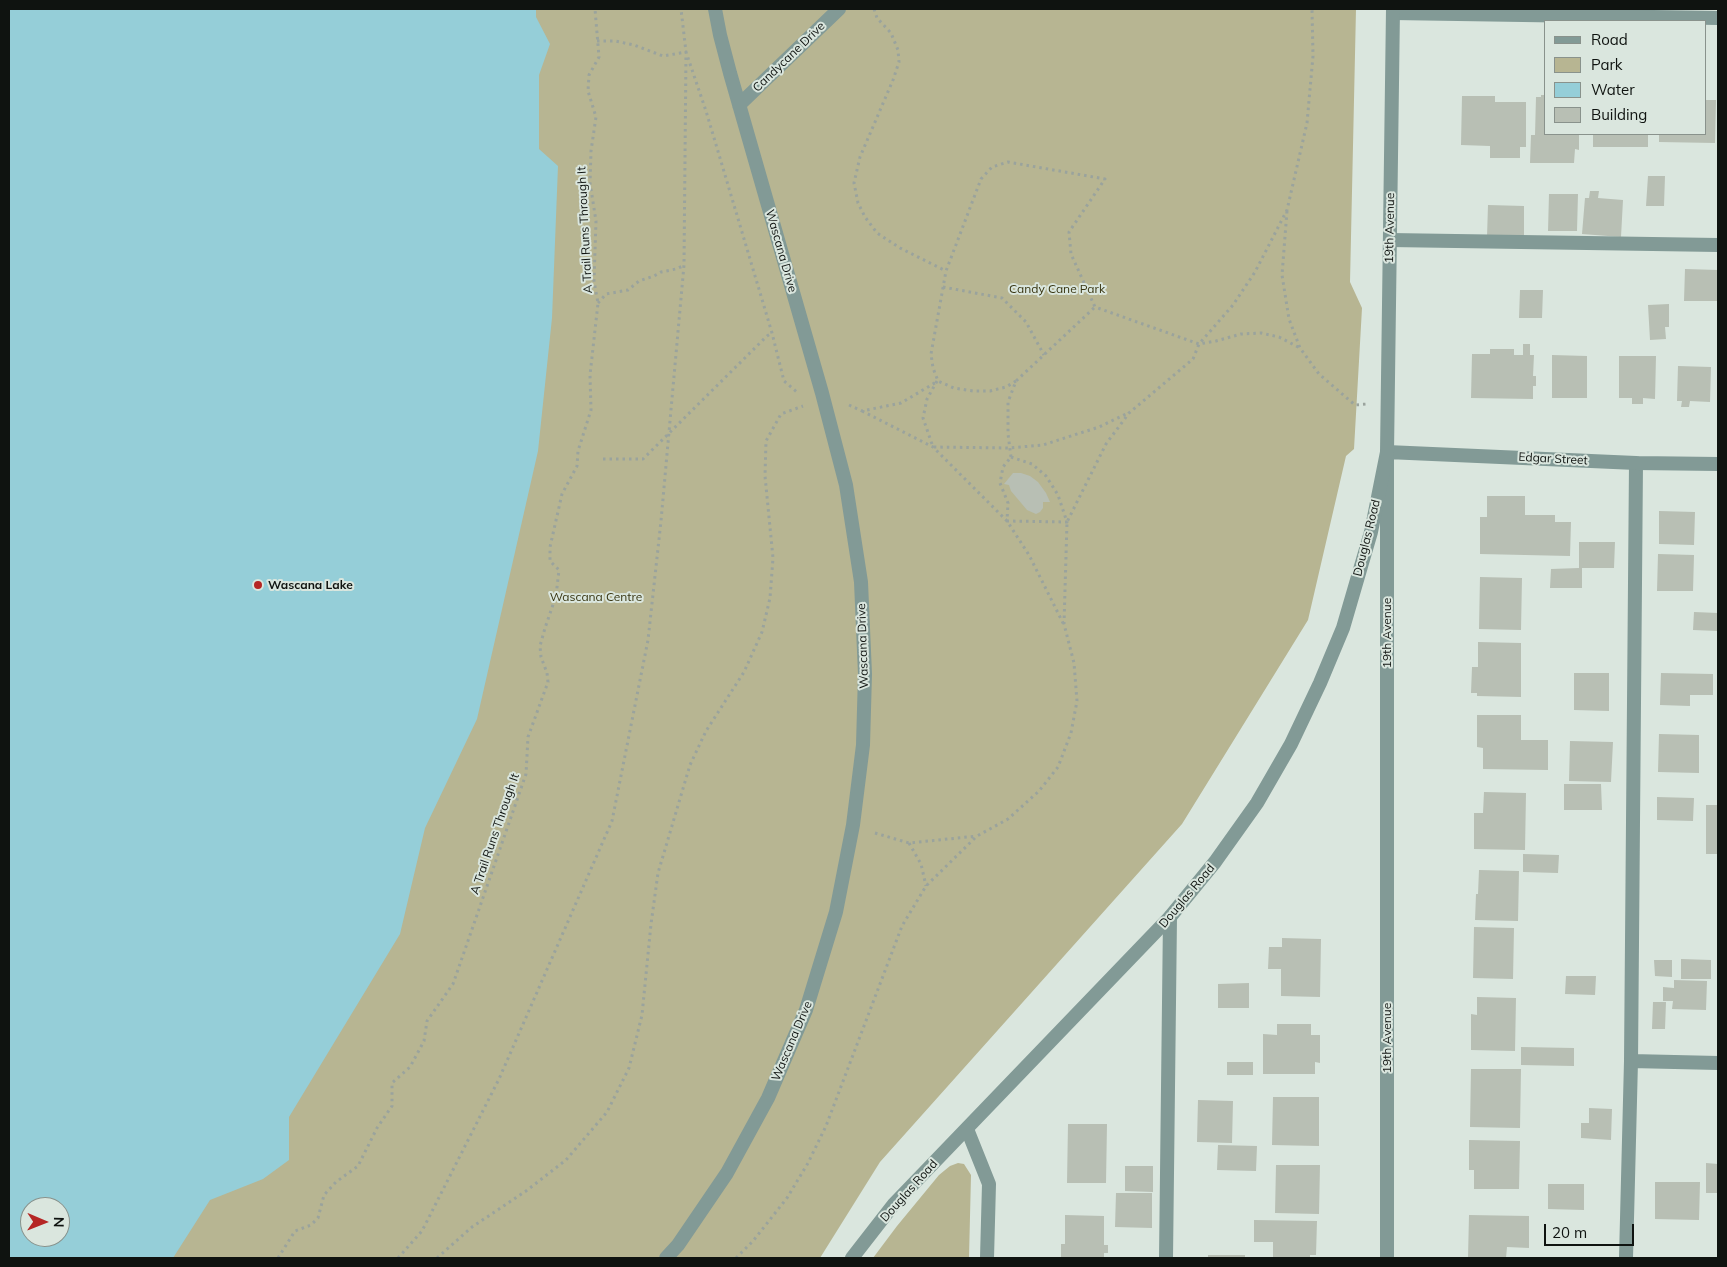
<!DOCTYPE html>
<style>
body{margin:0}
#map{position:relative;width:1727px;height:1267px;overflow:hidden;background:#dae6de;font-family:Mulish,sans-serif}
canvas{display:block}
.frame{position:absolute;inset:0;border:10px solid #0f1310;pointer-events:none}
.legend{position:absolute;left:1544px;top:20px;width:162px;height:115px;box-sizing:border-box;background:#dae6de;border:1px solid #89928c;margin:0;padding:6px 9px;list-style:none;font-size:15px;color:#0f1310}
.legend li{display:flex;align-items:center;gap:10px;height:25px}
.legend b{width:25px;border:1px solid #89928c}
.north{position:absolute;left:20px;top:1197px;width:50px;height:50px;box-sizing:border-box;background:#dae6de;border:1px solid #89928c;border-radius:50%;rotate:91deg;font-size:14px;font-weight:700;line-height:20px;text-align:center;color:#0f1310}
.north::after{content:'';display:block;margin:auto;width:18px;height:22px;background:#b52624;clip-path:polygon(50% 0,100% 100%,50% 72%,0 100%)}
.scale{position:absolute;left:1544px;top:1224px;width:90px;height:22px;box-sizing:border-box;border:2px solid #0f1310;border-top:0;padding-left:6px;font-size:15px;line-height:18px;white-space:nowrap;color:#0f1310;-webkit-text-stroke:4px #dae6de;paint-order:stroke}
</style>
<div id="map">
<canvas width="1727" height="1267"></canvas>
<div class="frame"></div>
<ul class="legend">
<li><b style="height:6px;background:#829a96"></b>Road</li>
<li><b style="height:14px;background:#b7b592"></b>Park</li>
<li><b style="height:14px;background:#95ced8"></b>Water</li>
<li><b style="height:14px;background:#b8bfb4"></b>Building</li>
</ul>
<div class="north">N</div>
<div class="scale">20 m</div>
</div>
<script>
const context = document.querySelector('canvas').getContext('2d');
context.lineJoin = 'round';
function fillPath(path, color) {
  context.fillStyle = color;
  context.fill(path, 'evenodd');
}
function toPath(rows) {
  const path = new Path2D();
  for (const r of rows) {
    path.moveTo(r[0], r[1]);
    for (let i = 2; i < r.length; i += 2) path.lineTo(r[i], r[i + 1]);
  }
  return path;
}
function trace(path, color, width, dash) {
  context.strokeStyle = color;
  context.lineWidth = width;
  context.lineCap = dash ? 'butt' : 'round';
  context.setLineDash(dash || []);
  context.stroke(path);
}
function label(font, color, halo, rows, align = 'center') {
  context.font = font + ' Mulish,sans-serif';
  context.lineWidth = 4;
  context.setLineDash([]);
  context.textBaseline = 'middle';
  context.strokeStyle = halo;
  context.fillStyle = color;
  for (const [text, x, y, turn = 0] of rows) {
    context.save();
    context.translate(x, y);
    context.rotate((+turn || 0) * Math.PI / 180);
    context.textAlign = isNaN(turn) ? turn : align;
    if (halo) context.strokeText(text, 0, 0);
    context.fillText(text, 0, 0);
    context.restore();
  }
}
const green = toPath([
 [9,9,1356,9,1350,282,1362,308,1354,449,1346,456,1308,620,1182,824,880,1162,820,1258,9,1258],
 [30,1207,60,1207,60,1237,30,1237],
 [958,1163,964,1164,971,1175,969,1258,873,1258,897,1226,939,1175,950,1166]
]);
const water = toPath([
 [9,9,536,9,536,17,550,44,539,75,539,149,558,166,552,318,538,451,477,719,425,828,400,934,289,1117,289,1160,263,1179,210,1200,173,1258,9,1258],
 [30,1207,60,1207,60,1237,30,1237]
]);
const building = toPath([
 [1541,95,1546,95,1546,134,1579,134,1579,150,1575,149,1574,163,1530,163,1531,135,1535,135,1536,97,1541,97],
 [1462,96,1495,96,1495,102,1526,102,1526,147,1520,147,1520,158,1490,158,1490,146,1461,145],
 [1706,100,1716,100,1715,143,1659,142,1659,134,1706,134],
 [1593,134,1648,134,1648,147,1593,147],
 [1648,176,1665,176,1664,206,1646,206],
 [1590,191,1599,191,1598,198,1623,200,1621,237,1582,234,1585,198,1589,198],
 [1549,194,1578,194,1577,231,1548,231],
 [1488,205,1524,206,1524,238,1487,237],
 [1685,269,1718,270,1717,301,1684,301],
 [1520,290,1543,290,1542,318,1519,318],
 [1669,304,1669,327,1665,327,1666,339,1650,340,1648,305],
 [1523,344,1530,344,1530,355,1534,355,1533,376,1536,376,1536,386,1533,386,1533,399,1471,398,1472,354,1490,354,1490,349,1514,349,1514,355,1523,355],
 [1552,355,1587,356,1587,398,1552,398],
 [1619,356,1656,356,1655,399,1643,398,1643,404,1632,404,1632,398,1619,398],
 [1678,366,1711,367,1710,402,1690,401,1689,407,1681,407,1682,401,1677,401],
 [1013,473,1021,473,1030,476,1038,482,1046,493,1050,502,1043,502,1043,508,1040,512,1036,514,1027,510,1011,491,1009,485,1004,484],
 [1487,496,1525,496,1525,515,1555,515,1555,522,1571,522,1570,556,1480,554,1480,517,1487,517],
 [1659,511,1695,512,1694,545,1659,544],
 [1579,542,1615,542,1614,568,1582,568,1582,588,1550,588,1551,569,1579,568],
 [1658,554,1694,555,1693,591,1657,591],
 [1480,577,1522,578,1521,630,1479,629],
 [1694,612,1718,613,1718,631,1693,630],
 [1478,642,1521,643,1521,697,1477,696,1477,693,1471,693,1472,667,1478,667],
 [1574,673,1609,673,1609,711,1574,710],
 [1661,673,1713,674,1713,695,1690,695,1690,706,1660,705],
 [1477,715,1521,715,1521,740,1548,740,1548,770,1483,769,1483,748,1477,747],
 [1659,734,1699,735,1699,773,1658,772],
 [1570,741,1613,742,1611,782,1569,781],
 [1564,784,1601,784,1602,810,1564,810],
 [1484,792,1526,793,1525,850,1474,849,1474,813,1483,813],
 [1657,797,1694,798,1693,821,1657,820],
 [1706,805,1718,805,1718,854,1706,854],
 [1523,854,1559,855,1558,873,1523,872],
 [1479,870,1519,871,1518,921,1475,920,1476,894,1478,894],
 [1474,927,1514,928,1513,979,1473,978],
 [1282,938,1321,939,1320,997,1281,996,1281,969,1268,969,1269,947,1282,947],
 [1681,959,1711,960,1711,979,1681,979],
 [1654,960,1672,960,1672,977,1655,976],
 [1566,976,1596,976,1595,995,1565,994],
 [1674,980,1707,981,1706,1010,1672,1009,1673,1001,1663,1001,1663,987,1674,988],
 [1249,983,1249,1008,1218,1008,1218,984],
 [1477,997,1516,998,1515,1051,1471,1050,1471,1014,1477,1015],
 [1653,1002,1666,1002,1665,1029,1652,1029],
 [1277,1024,1311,1024,1311,1035,1320,1035,1320,1063,1315,1062,1315,1074,1263,1074,1263,1034,1277,1035],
 [1521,1047,1574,1048,1574,1066,1521,1065],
 [1227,1062,1253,1062,1253,1075,1227,1075],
 [1471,1069,1521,1069,1520,1128,1470,1127],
 [1273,1097,1319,1097,1319,1146,1272,1145],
 [1198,1100,1233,1101,1232,1143,1197,1142],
 [1589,1108,1612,1109,1611,1140,1581,1138,1581,1123,1589,1123],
 [1068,1124,1107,1124,1106,1183,1067,1183],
 [1469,1140,1520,1141,1519,1189,1474,1189,1474,1170,1469,1170],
 [1218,1145,1257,1146,1256,1171,1217,1170],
 [1706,1163,1718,1164,1718,1193,1706,1193],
 [1276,1165,1320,1165,1319,1214,1275,1213],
 [1125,1166,1153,1166,1153,1192,1125,1191],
 [1655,1182,1700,1182,1699,1220,1655,1219],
 [1548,1184,1584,1184,1584,1210,1548,1209],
 [1116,1193,1152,1193,1152,1228,1115,1227],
 [1065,1215,1104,1216,1104,1245,1108,1245,1108,1253,1104,1253,1104,1258,1061,1258,1061,1244,1065,1244],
 [1469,1215,1529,1216,1529,1248,1507,1247,1506,1258,1468,1258],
 [1254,1220,1317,1221,1316,1255,1310,1255,1310,1258,1273,1258,1273,1242,1254,1242],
 [1208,1255,1245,1255,1245,1258,1208,1258]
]);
const path = toPath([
 [874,9,877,18,891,33,898,50,899,62,893,80,860,157,854,183,858,203,865,217,877,233,900,248,946,271],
 [597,41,615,41,634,45,663,56,686,52,706,111,772,333,784,381,798,393],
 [1287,211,1282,275,1289,319,1300,348,1319,374,1355,405,1367,404],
 [943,287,1002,298,1026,322,1044,355],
 [598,303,606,294,628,290,639,281,654,276,661,272,676,269,683,266],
 [937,381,927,399,923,418,933,447,1009,448,1043,445,1099,427,1128,413],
 [1016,381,1006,387,990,391,973,391,954,388,938,381,933,368,931,354,946,271,981,179,992,167,1008,162,1105,179,1069,232,1071,254,1095,307,1199,344,1216,341,1241,334,1261,333,1279,337,1300,348],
 [849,405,862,411,901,403,938,381],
 [862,411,933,447,1007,521,1029,555,1063,623],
 [1011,457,1032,464,1046,476,1058,495,1067,522,1007,521,1008,503,1000,483,1003,467,1011,457],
 [1011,457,1008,434,1008,402,1016,381,1095,307],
 [603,459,643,459,767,336,772,333],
 [875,833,909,843,977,836],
 [909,843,921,864,926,886],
 [278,1258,295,1231,311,1225,318,1218,324,1195,336,1182,358,1166,377,1128,392,1106,392,1083,410,1067,424,1041,427,1021,453,984,526,774,528,737,548,682,547,673,541,657,540,646,545,628,556,596,559,570,550,561,550,547,562,494,577,466,578,451,591,410,590,375,598,303,594,281,596,221,590,183,591,151,596,117,588,91,589,75,599,57,595,9],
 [398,1258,422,1231,499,1079,612,821,648,640,661,521,684,265,686,52,681,9],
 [437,1258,472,1227,526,1191,566,1160,607,1112,629,1068,642,1015,651,924,658,873,690,765,706,731,744,672,762,632,770,598,773,558,765,476,766,441,781,414,803,406],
 [736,1258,753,1241,787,1198,808,1163,826,1126,902,926,926,886,977,836,1008,819,1039,791,1058,767,1071,733,1077,701,1074,663,1064,624,1067,522,1106,444,1129,413,1193,359,1199,344,1233,305,1255,272,1287,210,1307,123,1313,56,1312,9]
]);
const service = toPath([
 [1390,240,1718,245],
 [1631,1061,1718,1063],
 [1166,1258,1170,917],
 [1626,1258,1631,1061,1636,463]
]);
const minor = toPath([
 [1393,13,1718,18],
 [739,105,839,9],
 [967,1129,989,1184,987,1258],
 [666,1258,678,1245,727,1173,768,1098,806,1010,836,912,853,825,863,745,865,674,861,582,846,485,822,393,730,73,720,35,715,9],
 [1387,1258,1387,452,1636,463,1718,464]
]);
const tertiary = toPath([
 [852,1258,894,1204,1170,917,1215,862,1257,803,1291,744,1320,683,1343,628,1371,532,1387,452,1393,9]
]);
const markers = [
 [258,585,5,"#b52624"]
];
const streetNames = [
 ["Candycane Drive",789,57,-44],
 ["19th Avenue",1390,228,-89],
 ["A Trail Runs Through It",585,230,-93],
 ["Wascana Drive",781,251,74],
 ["Edgar Street",1553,459,3],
 ["Douglas Road",1367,538,-76],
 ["19th Avenue",1387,633,-90],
 ["Wascana Drive",863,646,-92],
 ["A Trail Runs Through It",495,834,-71],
 ["Douglas Road",1187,896,-50],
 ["19th Avenue",1387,1038,-90],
 ["Wascana Drive",792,1041,-67],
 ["Douglas Road",909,1191,-48]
];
const parkNames = [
 ["Candy Cane Park",1057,289],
 ["Wascana Centre",596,597]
];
const poiNames = [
 ["Wascana Lake",268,585]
];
fillPath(green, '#b7b592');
fillPath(water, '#95ced8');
fillPath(building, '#b8bfb4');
trace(path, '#9aa39d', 3, [2.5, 4]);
trace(service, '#829a96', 14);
trace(minor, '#829a96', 14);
trace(tertiary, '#829a96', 14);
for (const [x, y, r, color] of markers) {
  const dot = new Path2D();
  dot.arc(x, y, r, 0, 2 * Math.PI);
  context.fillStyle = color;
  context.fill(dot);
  trace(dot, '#dae6de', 2);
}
label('12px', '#0f1310', '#dae6de', streetNames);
label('12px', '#373410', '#dae6de', parkNames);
label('bold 12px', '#0f1310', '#dae6de', poiNames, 'left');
</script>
